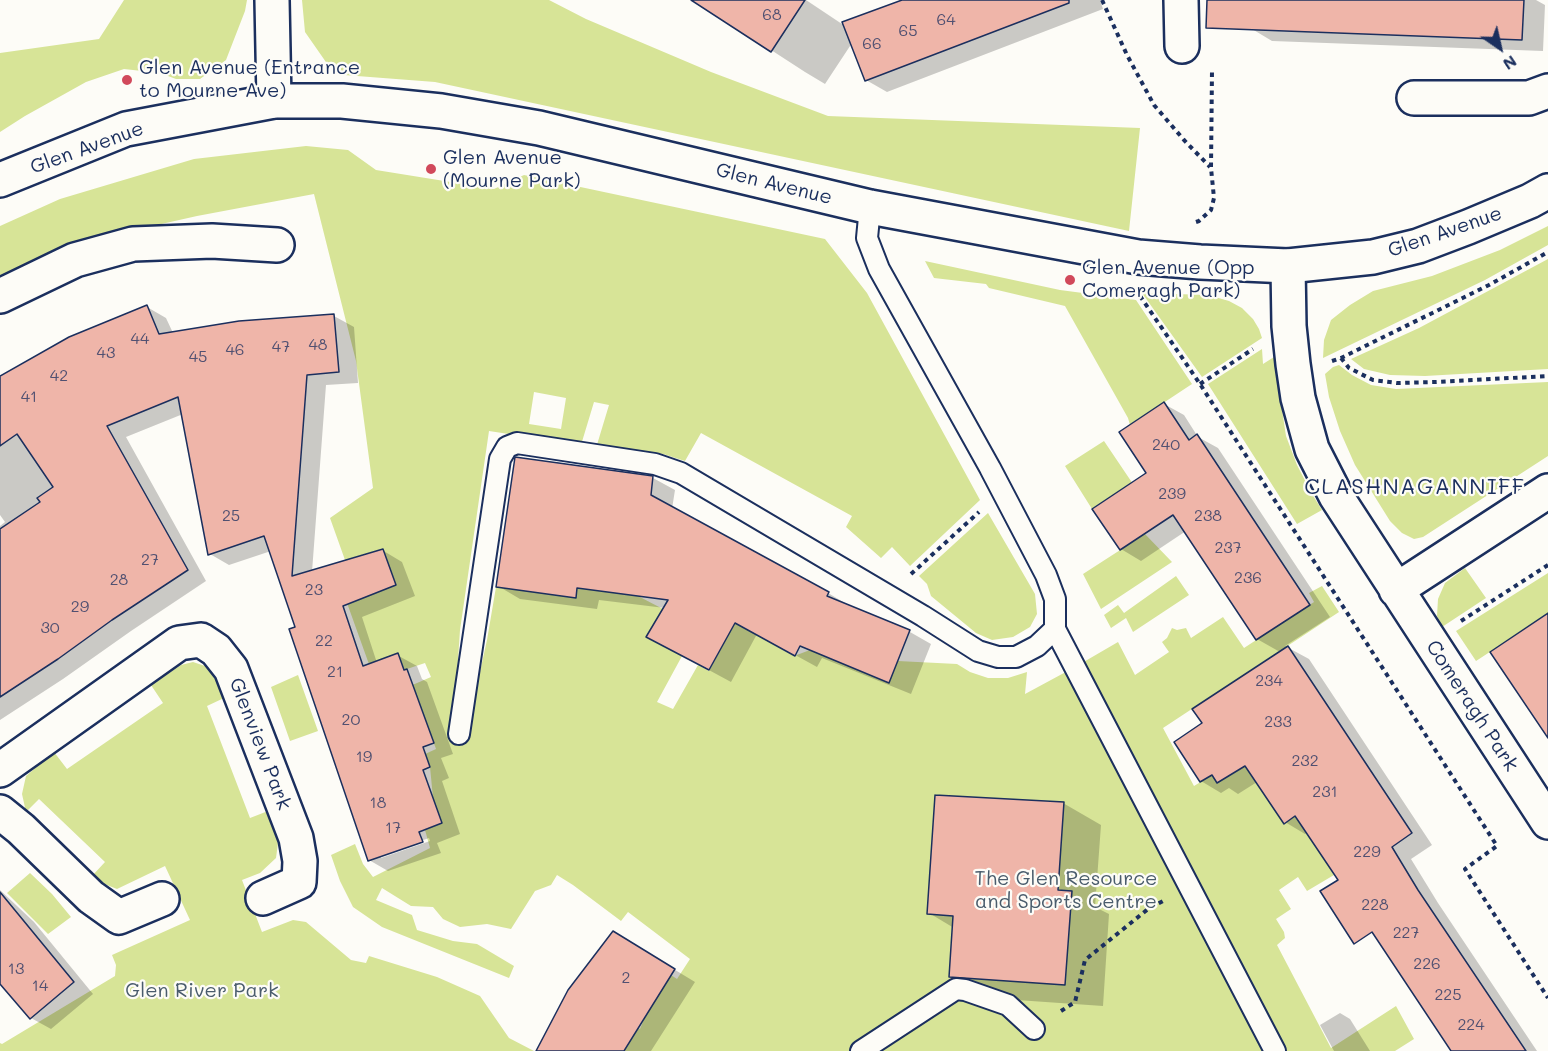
<!DOCTYPE html>
<style>
body{margin:0}
#map{position:relative;width:1548px;height:1051px;overflow:hidden;background:#fdfcf7;font-family:Mali,sans-serif}
canvas{display:block}
.north{position:absolute;left:1470px;top:18px;width:60px;height:60px;-webkit-text-stroke:4px #fdfcf7;paint-order:stroke;rotate:146deg;font-size:16px;font-weight:700;line-height:24px;text-align:center;color:#1b2f5e}
.north::after{content:'';display:block;margin:auto;width:21px;height:27px;background:#1b2f5e;clip-path:polygon(50% 0,100% 100%,50% 72%,0 100%)}
</style>
<div id="map">
<canvas width="1548" height="1051"></canvas>
<div class="north">N</div>
</div>
<script>
const context = document.querySelector('canvas').getContext('2d');
context.lineJoin = 'round';
function fillPath(path, color) {
  context.fillStyle = color;
  context.fill(path, 'evenodd');
}
function toPath(rows) {
  const path = new Path2D();
  for (const r of rows) {
    path.moveTo(r[0], r[1]);
    for (let i = 2; i < r.length; i += 2) path.lineTo(r[i], r[i + 1]);
  }
  return path;
}
function trace(path, color, width, dash) {
  context.strokeStyle = color;
  context.lineWidth = width;
  context.lineCap = dash ? 'butt' : 'round';
  context.setLineDash(dash || []);
  context.stroke(path);
}
function label(font, color, halo, rows, align = 'center') {
  context.font = font + ' Mali,sans-serif';
  context.lineWidth = 4.5;
  context.setLineDash([]);
  context.textBaseline = 'middle';
  context.strokeStyle = halo;
  context.fillStyle = color;
  for (const [text, x, y, turn = 0] of rows) {
    context.save();
    context.translate(x, y);
    context.rotate((+turn || 0) * Math.PI / 180);
    context.textAlign = isNaN(turn) ? turn : align;
    if (halo) context.strokeText(text, 0, 0);
    context.fillText(text, 0, 0);
    context.restore();
  }
}
const green = toPath([
 [124,0,247,0,245,11,226,60,200,79,176,79,160,73,124,69,86,82,25,116,0,132,0,53,99,39],
 [302,0,549,0,586,19,711,72,828,116,1140,128,1129,231,435,82,344,75,328,65,305,32],
 [306,146,348,150,376,170,494,189,524,175,825,239,867,293,980,500,910,566,892,547,881,558,846,527,852,516,701,433,685,461,663,454,596,448,609,405,594,402,581,445,489,431,460,630,453,734,456,742,464,744,487,640,496,587,577,588,638,596,663,609,647,637,682,656,657,702,673,709,698,665,709,671,735,623,794,656,810,650,888,683,898,661,957,664,970,672,988,678,1008,678,1027,672,1025,694,1075,667,1118,642,1135,675,1169,652,1162,642,1167,638,1172,628,1177,630,1186,628,1191,638,1223,617,1244,648,1314,602,1309,593,1322,586,1339,612,1163,728,1194,786,1212,775,1217,783,1279,746,1329,867,1334,875,1307,891,1298,877,1279,890,1291,909,1276,919,1284,932,1285,938,1277,945,1331,1048,1396,1006,1414,1039,1395,1051,567,1051,616,1014,640,1029,644,1019,671,975,677,979,690,959,628,912,621,921,573,885,557,875,551,885,535,891,511,929,487,924,460,927,443,919,433,907,411,906,382,888,376,900,412,915,417,930,453,941,477,944,514,966,509,978,382,927,353,907,340,881,331,855,355,844,363,864,373,877,430,848,425,830,442,823,433,798,430,767,425,754,436,749,415,692,375,681,347,603,396,585,382,549,345,560,330,518,373,488,356,361,314,194,197,216,108,236,26,264,0,277,0,226,60,199,194,159],
 [534,392,566,398,561,429,529,424],
 [425,663,431,677,410,686,404,670],
 [1548,226,1548,245,1485,280,1323,358,1324,340,1331,320,1350,305,1373,291,1432,276,1500,250],
 [1548,259,1548,369,1425,376,1390,375,1364,369,1351,359,1419,328],
 [925,261,1060,290,1136,300,1192,384,1130,425,1128,418,1065,306,989,288,986,284,934,278],
 [1142,293,1208,295,1229,301,1242,308,1253,319,1259,329,1262,338,1202,377],
 [1262,349,1263,364,1274,357,1286,436,1297,465,1312,494,1322,510,1297,524,1208,384],
 [1339,365,1352,375,1371,385,1396,389,1548,382,1548,456,1423,537,1414,539,1402,533,1390,521,1355,465,1340,431,1329,397,1325,374,1333,367],
 [1104,441,1133,484,1092,509,1065,466],
 [988,513,1035,594,1037,614,1030,627,1013,637,992,640,976,633,931,596,927,584,919,576],
 [1145,534,1172,562,1101,609,1083,574],
 [1465,568,1486,598,1442,627,1437,616,1438,599,1445,583],
 [1548,573,1548,614,1476,661,1456,631],
 [1176,576,1189,595,1133,632,1126,618,1111,628,1104,615,1118,605,1124,613],
 [193,662,205,666,215,678,224,698,207,706,250,818,268,811,278,843,276,858,260,873,242,880,262,932,293,920,306,922,351,960,366,963,369,956,437,977,480,996,509,1038,534,1051,0,1051,0,1043,2,1044,115,976,116,965,112,955,190,920,165,866,117,889,102,883,92,876,105,862,39,799,26,812,22,794,26,776,54,752,67,769,163,703,151,685,181,665],
 [298,675,318,731,290,741,271,687],
 [30,873,52,894,71,917,48,934,7,893]
]);
const shadow = toPath([
 [694,0,806,0,842,24,905,0,1100,0,1103,9,887,92,866,80,852,43,825,84,805,72],
 [1242,0,1536,0,1545,5,1543,51,1272,41,1252,29],
 [147,307,166,318,173,333,334,316,354,327,358,383,326,385,312,572,382,550,402,562,415,596,362,617,377,663,397,655,417,666,422,679,427,682,453,754,441,758,449,778,442,781,460,834,437,843,441,853,388,871,369,860,297,628,271,551,229,565,210,554,183,414,126,437,206,581,131,631,63,679,0,720,0,526,5,522,0,515,0,378],
 [429,838,430,841,381,858,381,855],
 [1164,404,1184,415,1198,437,1218,448,1330,617,1285,646,1309,659,1432,845,1411,859,1438,903,1537,1051,1453,1051,1308,832,1305,834,1285,822,1257,782,1238,794,1229,788,1221,793,1201,781,1280,652,1257,639,1186,531,1141,561,1121,549,1148,474],
 [517,458,653,478,675,490,672,509,828,593,850,606,849,607,910,632,931,644,911,694,822,658,817,667,757,634,731,682,670,649,665,608,599,600,597,609,520,599,498,586],
 [1063,803,1101,825,1095,907,1109,914,1103,1006,988,998,950,976,954,928,929,913],
 [0,890,34,922,93,994,51,1029,31,1018,0,982],
 [634,945,695,982,651,1051,606,1051],
 [1340,1013,1350,1019,1370,1051,1334,1051,1320,1025]
]);
const building = toPath([
 [691,0,805,0,771,52,691,0],
 [902,0,1069,0,1069,3,865,81,842,22,902,0],
 [1207,0,1524,0,1522,40,1206,28,1207,0],
 [147,305,159,334,239,321,334,314,339,372,307,375,292,576,383,549,396,585,343,606,363,666,398,653,404,670,407,669,434,743,423,747,430,767,423,770,442,823,419,832,423,842,368,861,289,629,295,627,264,536,208,555,178,397,107,426,188,570,112,620,58,659,0,697,0,529,40,502,37,498,53,487,17,434,0,446,0,376,69,337,147,305],
 [1164,402,1189,440,1197,434,1310,605,1256,640,1173,515,1120,550,1092,509,1146,473,1119,432,1164,402],
 [515,457,653,476,651,495,829,592,827,596,910,630,889,683,800,646,795,656,735,623,709,670,646,637,668,600,577,588,576,598,496,587,515,457],
 [1548,613,1548,738,1490,652,1548,613],
 [1288,646,1412,833,1392,847,1418,890,1526,1051,1451,1051,1372,932,1354,944,1320,891,1338,880,1295,816,1284,824,1245,766,1217,783,1212,775,1200,782,1174,742,1202,723,1192,709,1288,646],
 [935,795,1064,802,1058,890,1072,891,1065,985,949,977,953,916,927,914,935,795],
 [0,892,74,982,30,1019,0,984,0,892],
 [613,931,675,969,624,1051,536,1051,568,990,613,931]
]);
const path = toPath([
 [1102,0,1127,55,1154,105,1184,140,1210,167],
 [1196,222,1199,221,1211,210,1214,198,1211,168,1212,70],
 [1140,296,1200,384,1497,846,1465,869,1548,998],
 [1341,358,1349,368,1373,380,1397,383,1436,382,1548,376],
 [1332,361,1341,358,1489,285,1548,252],
 [1200,384,1253,349],
 [911,574,979,512],
 [1461,621,1548,565],
 [1061,1011,1075,1002,1085,960,1148,909,1163,901]
]);
const lane = toPath([
 [1055,629,1275,1051],
 [459,734,500,459,507,447,517,443,655,464,681,473,923,616,978,651,998,657,1016,657,1037,646,1055,629,1055,599,1046,575,990,468,879,269,867,238,870,207],
 [861,1051,956,989,965,990,1008,1005,1034,1029]
]);
const street = toPath([
 [272,0,274,101],
 [1181,0,1182,46],
 [1414,98,1529,98,1548,91],
 [1288,266,1289,326,1293,364,1298,398,1312,449,1336,496,1548,822],
 [0,296,75,260,133,244,212,241,277,245],
 [1396,590,1548,491],
 [0,770,179,643,201,640,216,650,231,669,296,838,300,861,299,882,263,898],
 [0,812,21,829,91,897,119,917,162,899]
]);
const secondary = toPath([
 [0,180,126,129,274,101,342,101,441,111,539,128,870,207,1138,257,1200,262,1288,266,1373,257,1418,246,1468,227,1530,201,1548,191]
]);
const markers = [
 [127,80,6,"#d1495b"],
 [431,169,6,"#d1495b"],
 [1070,280,6,"#d1495b"]
];
const numberNames = [
 ["68",772,15],
 ["64",946,20],
 ["65",908,31],
 ["66",872,44],
 ["44",140,339],
 ["48",318,345],
 ["47",281,347],
 ["46",235,350],
 ["43",106,353],
 ["45",198,357],
 ["42",59,376],
 ["41",29,397],
 ["240",1166,445],
 ["239",1172,494],
 ["25",231,516],
 ["238",1208,516],
 ["237",1228,548],
 ["27",150,560],
 ["236",1248,578],
 ["28",119,580],
 ["23",314,590],
 ["29",80,607],
 ["30",50,628],
 ["22",324,641],
 ["21",335,672],
 ["234",1269,681],
 ["20",351,720],
 ["233",1278,722],
 ["19",364,757],
 ["232",1305,761],
 ["231",1325,792],
 ["18",378,803],
 ["17",393,828],
 ["229",1367,852],
 ["228",1375,905],
 ["227",1406,933],
 ["226",1427,964],
 ["13",16,969],
 ["2",626,978],
 ["14",40,986],
 ["225",1448,995],
 ["224",1471,1025]
];
const poiNames = [
 ["Glen Avenue (Entrance",139,68],
 ["to Mourne Ave)",139,91],
 ["Glen Avenue",443,158],
 ["(Mourne Park)",443,181],
 ["Glen Avenue (Opp",1082,268],
 ["Comeragh Park)",1082,291]
];
const streetNames = [
 ["Glen Avenue",87,148,-20],
 ["Glen Avenue",774,184,14],
 ["Glen Avenue",1445,232,-19],
 ["Comeragh Park",1472,706,57],
 ["Glenview Park",260,744,69]
];
const parkNames = [
 ["The Glen Resource",1066,879],
 ["and Sports Centre",1066,902],
 ["Glen River Park",202,991]
];
const quarterNames = [
 ["CLASHNAGANNIFF",1415,487]
];
fillPath(green, '#d7e497');
fillPath(shadow, '#0003');
fillPath(building, '#efb5a9');
trace(building, '#1b2f5e', 1.5);
trace(lane, '#1b2f5e', 24);
trace(street, '#1b2f5e', 38);
trace(secondary, '#1b2f5e', 38);
trace(path, '#1b2f5e', 4, [4.5, 4.5]);
trace(lane, '#fdfcf7', 20);
trace(street, '#fdfcf7', 33);
trace(secondary, '#fdfcf7', 33);
for (const [x, y, r, color] of markers) {
  const dot = new Path2D();
  dot.arc(x, y, r, 0, 2 * Math.PI);
  context.fillStyle = color;
  context.fill(dot);
  trace(dot, '#fdfcf7', 2);
}
label('16px', '#505071', null, numberNames);
label('20px', '#1b2f5e', '#fdfcf7', poiNames, 'left');
label('20px', '#1b2f5e', '#fdfcf7', streetNames);
label('20px', '#4a5c6c', '#fdfcf7', parkNames);
context.letterSpacing = '1.5px';
label('22px', '#1b2f5e', '#fdfcf7', quarterNames);
context.letterSpacing = '0px';
</script>
